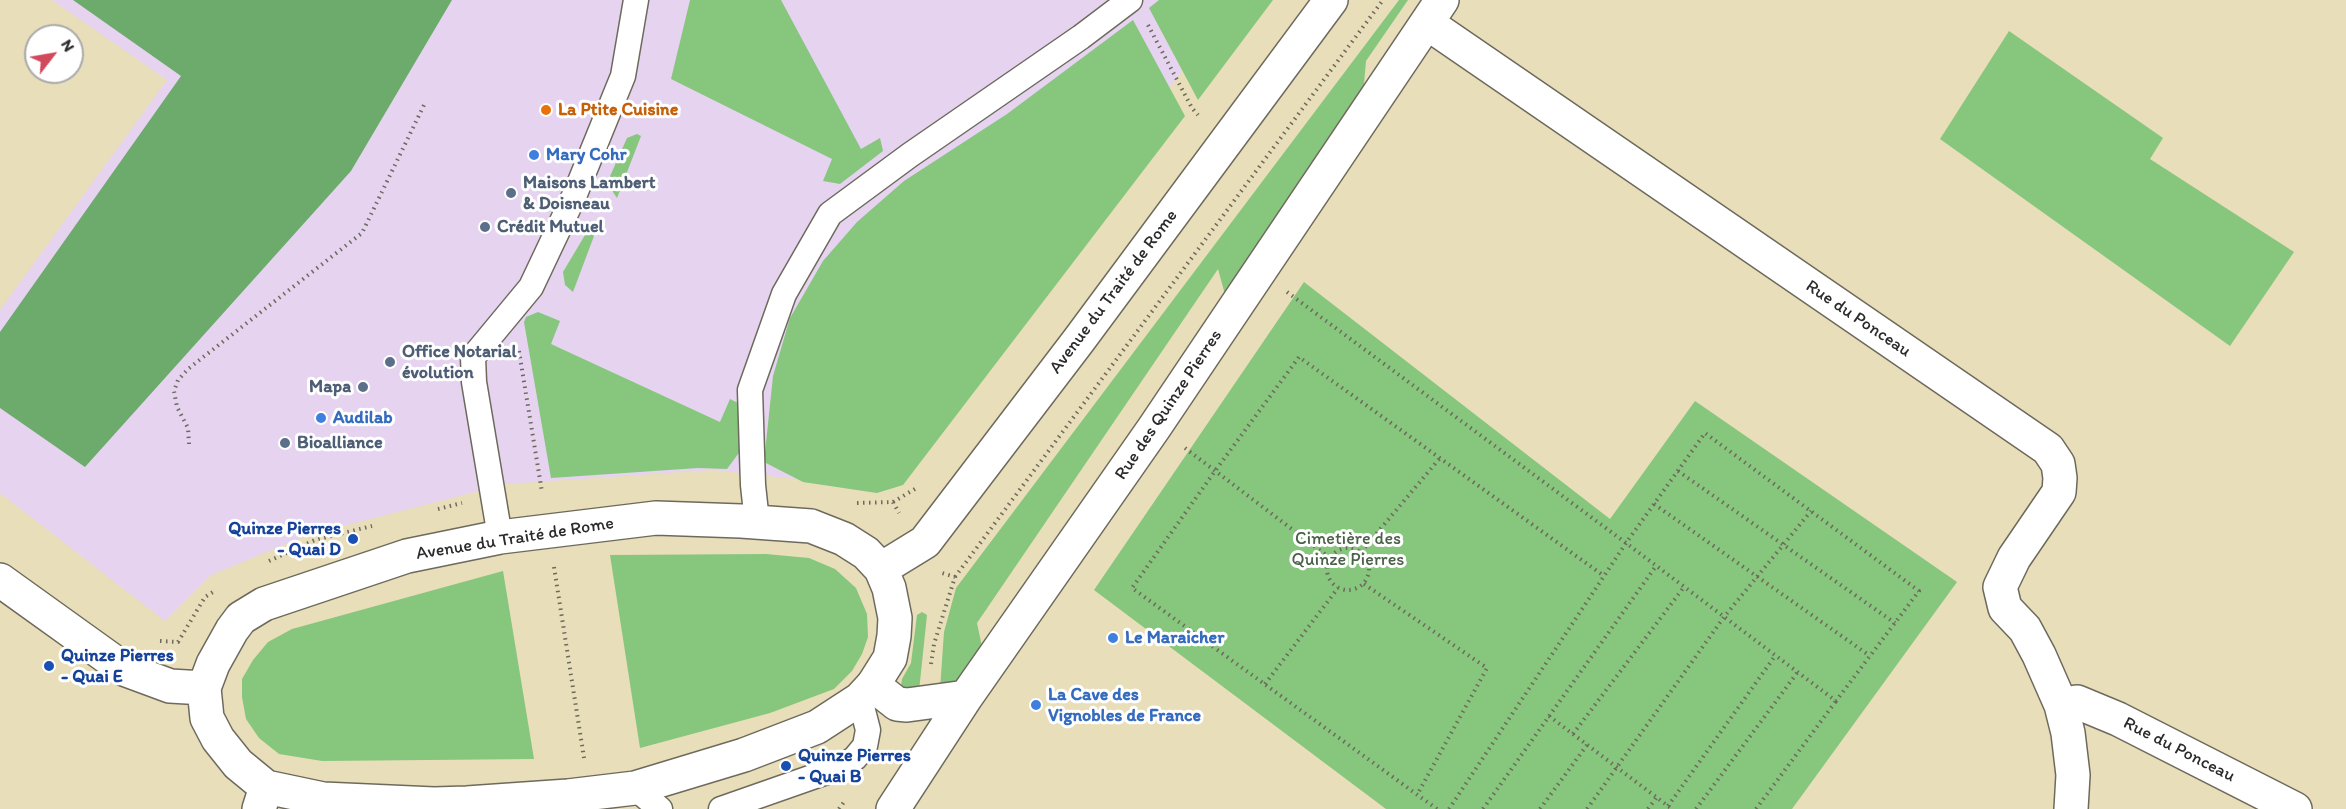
<!DOCTYPE html>
<meta charset="utf-8">
<style>
body{margin:0}
#map{position:relative;width:2346px;height:809px;overflow:hidden;background:#e8deb9;font-family:Itim,sans-serif}
canvas{display:block}
.north{position:absolute;left:24px;top:24px;width:60px;height:60px;box-sizing:border-box;background:#fff;border:2px solid #aaa;border-radius:50%;rotate:59deg;font-size:16px;font-weight:700;line-height:24px;text-align:center;color:#2b2b2b}
.north::after{content:'';display:block;margin:auto;width:21px;height:27px;background:#d1495b;clip-path:polygon(50% 0,100% 100%,50% 72%,0 100%)}
</style>
<div id="map">
<canvas width="2346" height="809"></canvas>
<div class="north">N</div>
</div>
<script>
const context = document.querySelector('canvas').getContext('2d');
context.lineJoin = 'round';
function fillPath(path, color) {
  context.fillStyle = color;
  context.fill(path, 'evenodd');
}
function toPath(rows) {
  const path = new Path2D();
  for (const r of rows) {
    if (r.length === 3) {
      path.moveTo(r[0] + r[2], r[1]);
      path.arc(r[0], r[1], r[2], 0, 2 * Math.PI);
      continue;
    }
    path.moveTo(r[0], r[1]);
    for (let i = 2; i < r.length; i += 2) path.lineTo(r[i], r[i + 1]);
  }
  return path;
}
function trace(path, color, width, dash) {
  context.strokeStyle = color;
  context.lineWidth = width;
  context.lineCap = dash ? 'butt' : 'round';
  context.setLineDash(dash || []);
  context.stroke(path);
}
function label(font, color, halo, rows, align = 'center') {
  context.font = font + ' Itim,sans-serif';
  context.lineWidth = 6;
  context.setLineDash([]);
  context.textBaseline = 'middle';
  context.strokeStyle = halo;
  context.fillStyle = color;
  for (const [text, x, y, turn = 0] of rows) {
    context.save();
    context.translate(x, y);
    context.rotate((+turn || 0) * Math.PI / 180);
    context.textAlign = isNaN(turn) ? turn : align;
    if (halo) context.strokeText(text, 0, 0);
    context.fillText(text, 0, 0);
    context.restore();
  }
}
const built = toPath([
 [52,0,1233,0,881,488,712,470,506,484,308,535,211,575,165,621,0,493,0,310,167,80]
]);
const green = toPath([
 [690,0,781,0,861,149,880,138,883,151,840,184,823,181,832,159,671,79],
 [1159,0,1273,0,1198,100,1149,8],
 [1399,0,1408,0,1366,61,1363,95,1226,298,1218,269,977,623,984,656,968,676,940,690,944,632,956,588],
 [1133,20,1185,116,903,485,877,493,803,482,764,462,773,376,790,318,823,261,857,222,904,181,1007,114],
 [2009,31,2163,138,2150,159,2294,252,2230,346,1940,139],
 [637,134,641,136,617,198,607,183,627,138],
 [597,228,573,292,565,285,563,272,588,230],
 [1304,282,1610,519,1695,401,1957,582,1792,809,1386,809,1094,590],
 [538,312,560,321,551,344,720,422,730,399,738,403,741,450,727,469,698,468,551,478,524,322,526,317],
 [766,554,809,558,835,569,856,588,867,614,868,637,862,654,852,671,834,689,770,713,640,748,610,555],
 [503,571,534,759,322,761,279,754,259,738,246,719,242,697,242,679,253,660,268,642,292,629],
 [922,612,927,615,919,691,904,690,901,686,902,679,911,663,917,615]
]);
const forest = toPath([
 [73,0,452,0,351,171,85,467,0,408,0,332,181,76]
]);
const path = toPath([
 [1148,25,1192,108,1198,115],
 [1287,292,1626,543,1836,701,1919,591,1705,433,1626,543,1449,809],
 [519,351,542,492],
 [189,444,188,428,177,407,174,391,178,380,188,369,362,233,425,103],
 [1185,448,1330,558],
 [1678,471,1895,623],
 [893,502,915,489],
 [857,503,893,502,899,513],
 [1654,504,1870,656],
 [438,509,462,503],
 [1348,569,21],
 [1361,552,1440,458],
 [269,561,315,540,372,526],
 [554,567,584,758],
 [955,577,1383,0],
 [1364,584,1487,668,1417,795],
 [160,641,178,642,205,597,213,592],
 [931,664,934,644,955,577,942,573],
 [1265,684,1338,588],
 [1549,716,1672,809],
 [1573,734,1684,587],
 [1668,806,1775,656],
 [839,809,844,802],
 [1437,809,1132,588,1215,471,1299,357,1604,576],
 [1483,809,1656,566],
 [1540,809,1587,745],
 [1587,809,1724,617,1811,511],
 [1648,809,1657,797],
 [1696,809,1797,673],
 [1756,809,1836,701]
]);
const lane = toPath([
 [757,522,753,485,750,390,784,294,830,214,910,155,1081,37,1130,0],
 [500,537,474,382,473,357,531,287,575,194,623,76,636,0],
 [635,788,660,809],
 [721,809,841,767,855,758,865,746,868,730,860,699]
]);
const street = toPath([
 [1427,23,2048,449,2058,464,2060,478,2059,492,2014,558,2000,587,2005,608,2025,629,2039,655,2061,705,2068,733,2073,775,2071,809],
 [873,685,897,704,907,705,966,697],
 [2061,705,2077,702,2118,719,2295,809],
 [259,809,266,787],
 [893,809,966,697,1154,428,1442,0]
]);
const secondary = toPath([
 [656,518,741,521,811,526,844,539,866,553,881,569,889,588,895,618,894,636,890,658,873,685,860,699,817,727,744,755,635,788,568,796,467,803,434,804,323,799,266,787,238,764,218,739,207,718,204,688,213,664,232,630,241,618,264,604,407,556,500,537,656,518],
 [881,569,925,542,1079,340,1331,0],
 [0,580,124,669,170,686,204,688]
]);
const markers = [
 [546,110,6,"#e8710a"],
 [534,155,6,"#3f7fe0"],
 [511,193,6,"#5c6f8a"],
 [485,227,6,"#5c6f8a"],
 [390,362,6,"#5c6f8a"],
 [363,387,6,"#5c6f8a"],
 [321,418,6,"#3f7fe0"],
 [285,443,6,"#5c6f8a"],
 [353,539,6,"#1a4fb4"],
 [1113,638,6,"#3f7fe0"],
 [49,666,6,"#1a4fb4"],
 [1036,705,6,"#3f7fe0"],
 [786,766,6,"#1a4fb4"]
];
const foodNames = [
 ["La Ptite Cuisine",558,110]
];
const shopNames = [
 ["Mary Cohr",546,155],
 ["Audilab",333,418],
 ["Le Maraicher",1125,638],
 ["La Cave des",1048,695],
 ["Vignobles de France",1048,716]
];
const serviceNames = [
 ["Maisons Lambert",523,183],
 ["& Doisneau",523,204],
 ["Crédit Mutuel",497,227],
 ["Office Notarial",402,352],
 ["évolution",402,373],
 ["Mapa",351,387,"right"],
 ["Bioalliance",297,443]
];
const streetNames = [
 ["Avenue du Traité de Rome",1114,292,-53],
 ["Rue du Ponceau",1858,319,34],
 ["Rue des Quinze Pierres",1169,405,-56],
 ["Avenue du Traité de Rome",515,539,-9],
 ["Rue du Ponceau",2179,750,27]
];
const transitNames = [
 ["Quinze Pierres",341,529,"right"],
 ["- Quai D",341,550,"right"],
 ["Quinze Pierres",61,656],
 ["- Quai E",61,677],
 ["Quinze Pierres",798,756],
 ["- Quai B",798,777]
];
const parkNames = [
 ["Cimetière des",1348,539],
 ["Quinze Pierres",1348,560]
];
fillPath(built, '#e5d3f0');
fillPath(green, '#87c67d');
fillPath(forest, '#6dab6c');
trace(lane, '#6d6a5d', 27);
trace(street, '#6d6a5d', 36);
trace(secondary, '#6d6a5d', 36);
trace(path, '#6d6a5d', 4, [1.5, 4.5]);
trace(lane, '#fff', 24);
trace(street, '#fff', 33);
trace(secondary, '#fff', 33);
for (const [x, y, r, color] of markers) {
  const dot = new Path2D();
  dot.arc(x, y, r, 0, 2 * Math.PI);
  context.fillStyle = color;
  context.fill(dot);
  trace(dot, '#fff', 2);
}
label('bold 18px', '#c56008', '#fff', foodNames, 'left');
label('bold 18px', '#366cbe', '#fff', shopNames, 'left');
label('bold 18px', '#4e5e75', '#fff', serviceNames, 'left');
label('18px', '#2b2b2b', '#fff', streetNames);
label('bold 18px', '#164399', '#fff', transitNames, 'left');
label('18px', '#4b6148', '#fff', parkNames);
</script>
